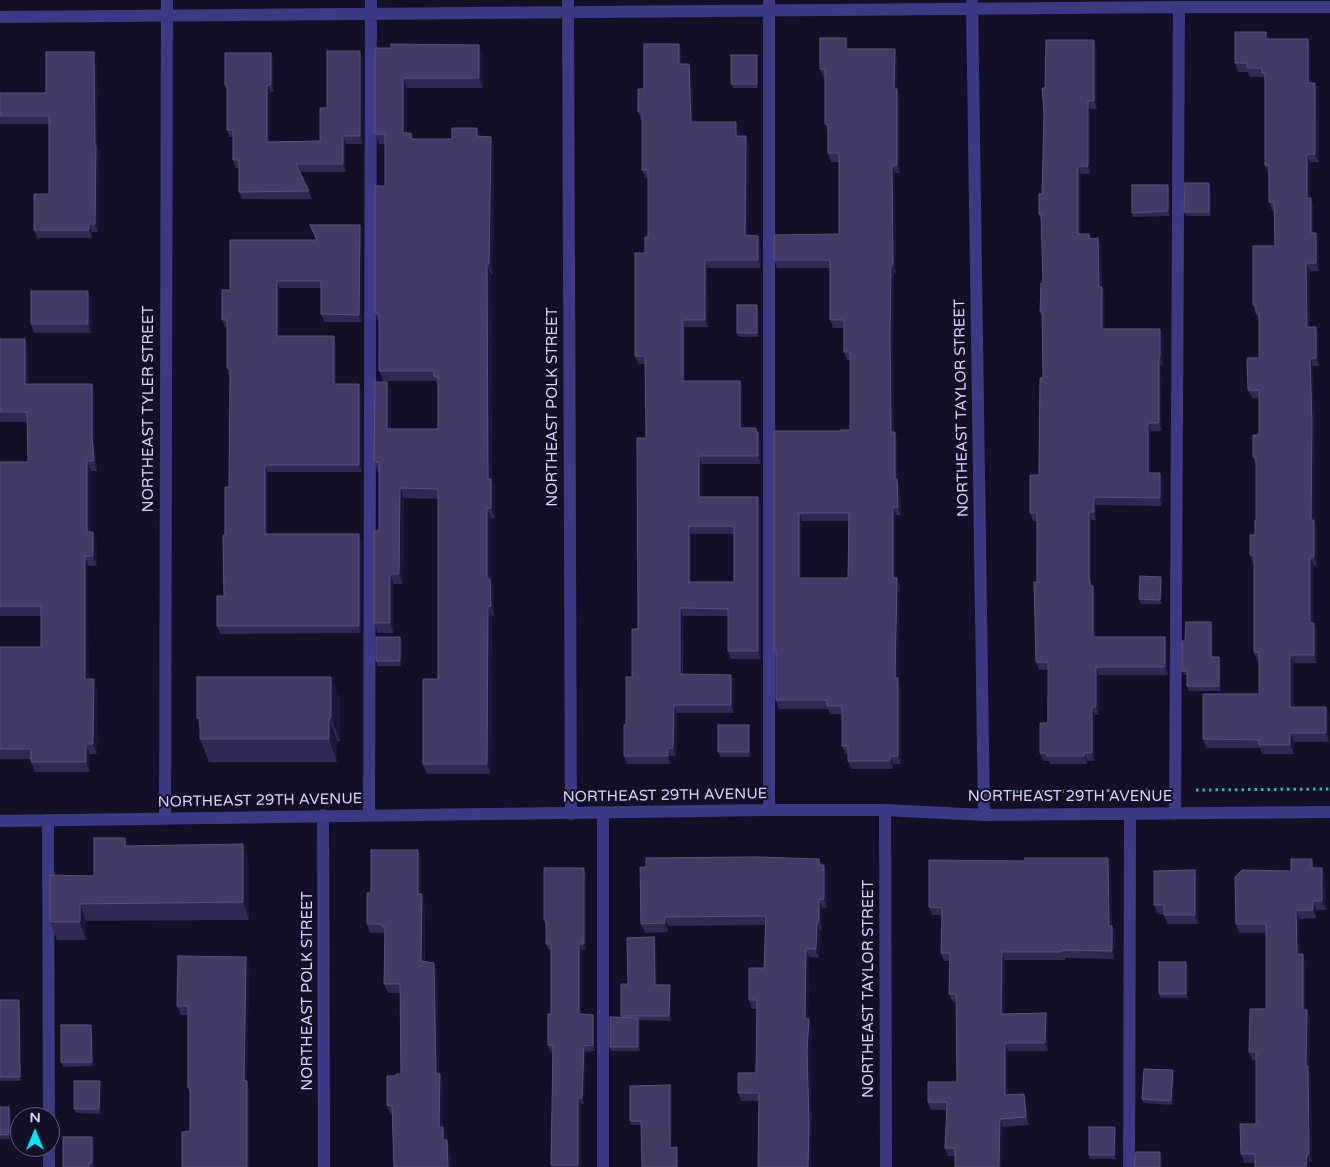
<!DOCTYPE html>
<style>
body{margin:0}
#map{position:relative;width:1330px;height:1167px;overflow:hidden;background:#130f26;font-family:"Varela Round",sans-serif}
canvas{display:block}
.north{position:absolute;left:10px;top:1107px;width:50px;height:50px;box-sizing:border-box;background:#130f26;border:1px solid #625e7d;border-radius:50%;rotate:0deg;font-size:14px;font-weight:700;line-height:20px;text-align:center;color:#d9d4ff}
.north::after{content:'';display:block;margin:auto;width:18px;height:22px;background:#00e5ff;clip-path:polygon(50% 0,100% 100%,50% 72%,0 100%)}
</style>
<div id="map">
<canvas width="1330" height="1167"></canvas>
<div class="north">N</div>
</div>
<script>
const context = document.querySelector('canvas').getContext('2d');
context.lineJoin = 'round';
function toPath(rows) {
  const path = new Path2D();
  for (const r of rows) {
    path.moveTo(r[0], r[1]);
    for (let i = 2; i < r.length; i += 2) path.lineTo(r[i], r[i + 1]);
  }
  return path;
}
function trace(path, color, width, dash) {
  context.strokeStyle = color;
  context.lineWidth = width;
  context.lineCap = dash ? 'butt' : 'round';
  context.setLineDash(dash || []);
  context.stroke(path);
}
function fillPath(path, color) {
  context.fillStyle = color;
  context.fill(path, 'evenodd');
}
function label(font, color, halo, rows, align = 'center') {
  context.font = font + ' "Varela Round",sans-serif';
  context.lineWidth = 4;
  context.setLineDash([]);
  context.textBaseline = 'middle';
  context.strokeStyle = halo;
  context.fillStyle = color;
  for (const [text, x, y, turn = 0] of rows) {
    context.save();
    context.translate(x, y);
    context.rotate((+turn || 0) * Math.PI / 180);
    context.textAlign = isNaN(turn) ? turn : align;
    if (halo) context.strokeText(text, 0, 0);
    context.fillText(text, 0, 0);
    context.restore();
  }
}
const path = toPath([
 [1196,790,1330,789],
 [1003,792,1157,790]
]);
const minor = toPath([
 [568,0,571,814],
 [769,0,769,810],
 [972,0,984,815],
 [0,17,1179,7,1330,7],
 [885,810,886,1167],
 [1175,814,1179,7],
 [323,815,324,1167],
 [369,816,371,0],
 [165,819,167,0],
 [48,820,49,1117],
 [0,821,769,810,885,810,984,815,1330,812],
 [49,1147,49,1167],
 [603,1167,603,813],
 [1129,1167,1130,814]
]);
const wall = toPath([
 [1266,32,1268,39,1311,48,1311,83,1315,83,1318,92,1319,162,1310,162,1310,198,1311,198,1314,207,1314,233,1316,233,1319,241,1319,271,1310,271,1310,327,1319,335,1319,366,1313,366,1315,431,1315,523,1317,529,1317,566,1314,566,1314,623,1317,632,1317,663,1294,663,1294,707,1329,715,1329,742,1294,742,1294,754,1262,754,1260,748,1206,748,1203,739,1259,694,1259,661,1257,661,1254,652,1254,564,1253,564,1250,555,1255,535,1256,520,1256,465,1253,457,1259,435,1259,398,1252,398,1248,390,1259,358,1259,321,1253,305,1275,246,1274,211,1272,211,1269,202,1268,173,1265,165,1265,80,1264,77,1250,77,1248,72,1238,72,1235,63],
 [679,44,682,52,682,64,692,72,693,122,739,129,739,136,749,144,748,235,761,243,761,268,707,268,708,327,685,327,685,381,740,381,743,389,743,428,756,428,761,439,761,464,702,464,702,497,758,497,761,505,761,659,731,659,728,651,728,616,683,616,683,674,734,682,734,713,677,713,676,756,670,756,670,764,627,764,624,756,626,725,638,629,646,438,645,364,638,364,635,356,645,253,648,237,648,178,645,178,642,170,642,120,641,120,638,112,644,89],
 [691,534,734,534,734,582,691,582],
 [849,46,849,49,898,57,897,89,900,97,900,173,895,173,896,273,894,273,893,343,894,432,895,432,898,440,898,482,900,487,901,515,896,515,896,578,900,586,898,679,901,686,901,764,893,764,893,769,851,769,848,761,848,754,845,754,842,746,842,714,830,714,828,709,779,709,776,700,776,655,774,651,774,431,840,431,850,430,850,360,847,360,844,352,844,328,833,328,830,320,830,268,777,268,774,259,839,234,839,162,831,162,828,153,828,132,825,124,825,77,823,77,820,69],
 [802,521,849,521,848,578,802,578],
 [391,48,483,55,483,88,407,88,407,133,411,133,413,139,452,139,477,128,480,136,494,147,493,274,491,274,492,481,495,489,495,518,491,518,491,580,494,589,494,616,492,616,491,774,427,774,423,764,438,679,438,499,404,498,403,584,394,584,394,633,378,633,374,623,379,531,379,472,378,472,374,462,387,382,391,392,391,429,438,429,438,387,436,381,383,381,379,371,379,323,375,313,385,186,385,144,379,144,375,134],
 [1097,48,1097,109,1090,109,1090,174,1081,174,1081,234,1089,234,1091,239,1098,238,1101,246,1102,287,1105,295,1105,329,1163,337,1163,365,1161,365,1162,431,1151,431,1151,473,1160,473,1163,481,1162,506,1096,505,1096,520,1091,520,1091,583,1096,594,1096,637,1165,637,1168,645,1168,675,1099,675,1099,715,1095,715,1095,761,1087,761,1087,764,1050,764,1049,761,1043,761,1040,753,1047,723,1048,670,1039,670,1036,662,1037,521,1033,521,1030,513,1039,475,1043,378,1042,316,1040,312,1043,283,1042,222,1039,214,1042,194,1045,88],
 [271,53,274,60,274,92,270,92,270,142,320,141,327,108,363,58,363,144,346,144,346,172,300,172,312,199,242,199,239,192,239,168,236,168,233,160,233,137,229,137,227,130,227,91,225,85],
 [758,59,758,88,733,88,731,84],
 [97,60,98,148,99,153,98,232,92,232,92,238,37,238,34,230,49,194,49,124,0,124,0,93,46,93],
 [1211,187,1211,216,1186,216,1184,212],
 [1170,189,1170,216,1133,217,1132,213],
 [310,225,360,225,362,232,362,322,324,322,321,314,321,288,280,288,280,336,336,344,336,384,362,392,362,472,268,472,268,534,362,541,361,633,220,634,217,626,224,596,225,535,229,487,230,375,229,375,227,368,227,327,225,327,222,320,230,290,316,240],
 [88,291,91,299,91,333,34,333,31,324],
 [759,309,759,337,739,337,737,333],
 [0,339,29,349,29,384,92,384,95,394,95,446,97,471,91,471,91,532,97,542,97,566,88,566,88,641,89,679,98,689,97,754,90,754,90,772,35,772,31,762,31,759,0,759,0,647,41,647,41,616,0,616,0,462,28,462,27,422,0,422],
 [1162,581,1162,604,1141,604,1139,599],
 [1211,622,1213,627,1213,657,1219,657,1221,662,1221,691,1189,691,1187,686,1187,675,1184,675,1182,671,1185,641],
 [400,637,402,642,401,666,378,666,376,661],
 [340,700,340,741,337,741,337,762,209,762,200,739,200,729,197,718],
 [750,729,750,757,720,757,718,752],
 [125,838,128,846,249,862,249,920,86,921,86,940,57,940,50,922,94,876],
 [418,850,421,858,421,894,422,894,425,902,425,962,437,971,439,1074,440,1074,443,1083,443,1128,446,1136,446,1140,447,1140,450,1149,451,1167,394,1167,393,1114,390,1114,387,1105,396,1076,401,1074,400,993,388,993,384,984,385,935,384,933,370,933,367,924,371,893],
 [819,859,821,865,824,865,827,874,827,908,822,908,822,930,820,930,819,958,809,957,808,1019,812,1028,810,1058,812,1134,759,1101,741,1101,738,1093,756,1073,757,1009,752,1009,749,1000,764,968,765,925,668,926,668,932,645,933,641,924],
 [1111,866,1112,926,1115,933,1114,959,1065,958,1065,960,1005,960,1004,1014,1046,1013,1048,1021,1048,1051,1008,1051,1008,1095,1027,1102,1029,1125,1003,1127,955,1156,948,1156,945,1148,947,1110,931,1110,928,1102,957,1082,956,1002,952,1002,949,994,950,961,944,961,941,953,942,915,932,915,929,907],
 [1315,867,1315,868,1325,876,1326,910,1316,910,1316,918,1300,919,1300,954,1306,962,1306,1010,1307,1010,1310,1018,1309,1071,1311,1075,1312,1162,1244,1163,1241,1154,1256,1124,1256,1060,1252,1060,1249,1052,1266,1009,1266,933,1239,933,1236,924,1291,871],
 [1195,870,1198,879,1198,924,1167,924,1164,914,1157,914,1154,905],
 [586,874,586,950,582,950,582,1014,593,1015,595,1021,595,1051,586,1052,584,1104,581,1104,581,1167,552,1167,551,1165,553,1052,550,1052,548,1045,551,1014,551,950,549,950,546,944,546,926,544,920],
 [654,937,656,941,657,985,670,985,671,990,671,1021,639,1020,640,1051,611,1051,610,1047,621,1017,621,1016,628,984],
 [246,957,249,966,247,1082,250,1090,190,1095,188,1088,188,1015,181,1015,177,1006],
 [1186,962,1188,967,1188,998,1161,998,1159,994],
 [0,1000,20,1004,21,1081,0,1081],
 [92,1029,93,1066,63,1067,61,1062],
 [1173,1070,1174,1075,1173,1105,1144,1103,1142,1099],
 [100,1081,101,1085,101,1114,76,1113,74,1109],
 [670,1085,672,1090,671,1147,677,1147,678,1152,678,1167,641,1125,631,1125,630,1121],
 [0,1107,11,1111,10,1139,0,1139],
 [1116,1131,1116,1159,1090,1159,1089,1155],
 [92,1137,94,1141,94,1167,63,1167]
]);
const shadedWall = toPath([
 [846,38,849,46,849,57,846,49],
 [1308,39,1311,48,1311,91,1308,83],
 [1094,40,1097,48,1097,109,1094,101],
 [679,44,682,52,682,72,679,64],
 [479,45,483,55,483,88,479,78],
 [895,49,898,57,897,89,900,97,900,173,897,165,894,89],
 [360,51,363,58,363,144,360,136],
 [94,52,97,60,98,148,99,153,98,232,95,224],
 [271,53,274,60,274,92,271,85],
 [757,55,758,59,758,88,757,84],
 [689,64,692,72,693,129,691,122],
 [403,78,407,88,407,143,403,133],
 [1315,83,1318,92,1319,162,1315,154],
 [267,85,270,92,270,149,267,142],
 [1088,101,1090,109,1090,174,1088,166],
 [736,122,739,129,739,144,736,136],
 [477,128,480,138,477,136],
 [343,136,346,144,346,172,343,164],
 [746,136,749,144,748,243,745,235],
 [491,137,494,147,493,274,489,264],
 [1307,154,1310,162,1310,207,1307,198],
 [892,165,895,173,896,273,893,265],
 [1078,166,1081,174,1081,242,1078,234],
 [1209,183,1211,187,1211,216,1209,212],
 [1168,185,1170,189,1170,216,1168,211],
 [1311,198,1314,207,1314,241,1311,233],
 [89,224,92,232,92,238,89,230],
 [360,225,362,232,362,322,359,315],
 [1316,233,1319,241,1319,271,1316,263],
 [758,236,761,243,761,268,758,260],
 [1098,238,1101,246,1102,289,1102,287,1105,295,1105,337,1102,329,1099,287],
 [705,260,707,268,708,327,705,320],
 [1306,263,1310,271,1310,335,1307,327],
 [487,264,491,274,492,481,495,489,495,518,491,508,488,479],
 [891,265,894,273,893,343,894,440,891,432,890,335],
 [277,281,280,288,280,344,277,336],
 [88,291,91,299,91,333,88,324],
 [757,305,759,309,759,337,757,333],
 [683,320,685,327,685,389,683,381],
 [1316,327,1319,335,1319,366,1316,358],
 [1160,329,1163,337,1163,365,1160,357],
 [334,336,336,344,336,392,334,384],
 [25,339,29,349,29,394,25,384],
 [1159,357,1161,365,1162,431,1159,423],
 [1310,358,1313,366,1315,431,1315,523,1317,529,1317,566,1314,557,1311,520],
 [740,381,743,389,743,436,740,428],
 [387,382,391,392,391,439,387,429],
 [92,384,95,394,95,446,97,471,94,461,92,436],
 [359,384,362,392,362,472,359,465],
 [1148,423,1151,431,1151,481,1148,473],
 [756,428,761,439,761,464,758,456],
 [895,432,898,440,898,482,900,487,901,515,898,507,895,479],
 [699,456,702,464,702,505,699,497],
 [87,461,91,471,91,542,87,532],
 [265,465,268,472,268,541,265,534],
 [1160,473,1163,481,1162,506,1160,498],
 [400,488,404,498,403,584,399,574],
 [758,497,761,505,761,659,758,651],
 [1094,497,1096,505,1096,520,1094,512],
 [893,507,896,515,896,586,893,578],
 [487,508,491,518,491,580,494,589,494,616,491,606,487,579],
 [1089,512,1091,520,1091,583,1093,588,1093,586,1096,594,1096,645,1093,637,1089,580],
 [799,513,802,521,802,586,799,578],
 [689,526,691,534,691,589,689,582],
 [93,532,97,542,97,566,93,556],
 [359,534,362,541,361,633,359,626],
 [85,556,88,566,89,689,85,679],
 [1310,557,1314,566,1314,632,1310,623],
 [390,574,394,584,394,633,390,623],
 [1161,577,1162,581,1162,604,1160,600],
 [897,578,900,586,898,679,901,686,901,764,898,756,895,678],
 [488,606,492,616,491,774,487,764],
 [680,608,683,616,682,682,680,674],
 [1211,622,1213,627,1213,662,1211,657],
 [1314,623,1317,632,1317,663,1314,655],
 [400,637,402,642,401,666,400,661],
 [1165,637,1168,645,1168,675,1165,667],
 [1290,655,1294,663,1294,715,1290,707],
 [1219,657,1221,662,1221,691,1219,686],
 [1096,667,1099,675,1099,715,1096,707],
 [731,675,734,682,734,713,731,705],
 [331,677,340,700,340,741,331,718],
 [94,679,98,689,97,754,93,744],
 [674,705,677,713,676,756,673,748],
 [1092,707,1095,715,1095,761,1092,753],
 [1326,707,1329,715,1329,742,1326,733],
 [329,718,337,741,337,762,329,739],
 [749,725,750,729,750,757,749,752],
 [1290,733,1294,742,1294,754,1290,745],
 [86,744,90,754,90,772,86,762],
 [668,748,670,756,670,764,668,756],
 [1084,753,1087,761,1087,764,1084,756],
 [890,756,893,764,893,769,890,761],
 [125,838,131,855,125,846],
 [243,844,249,862,249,920,243,902],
 [418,850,421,858,421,902,418,894],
 [1108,858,1111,866,1112,930,1112,926,1115,933,1114,959,1112,951,1109,926],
 [1312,859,1315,867,1315,876,1312,868],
 [824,865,827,874,827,908,824,899],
 [584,868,586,874,586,950,584,944],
 [1322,868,1325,876,1326,910,1322,901],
 [1195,870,1198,879,1198,924,1195,915],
 [422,894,425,902,424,970,421,961],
 [819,900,822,908,822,930,819,922],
 [1313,901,1316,910,1316,918,1313,910],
 [80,904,86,921,86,940,80,922],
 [1296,910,1300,919,1300,962,1297,954],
 [665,917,668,926,668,932,665,923],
 [817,922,820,930,819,958,816,949],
 [654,937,656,941,657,989,655,985],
 [579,944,582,950,582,1021,579,1014],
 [806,949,809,957,808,1028,805,1019],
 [1002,952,1005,960,1004,1021,1001,1014],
 [1303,954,1306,962,1306,1018,1303,1010],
 [246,957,249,966,247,1082,250,1090,250,1167,247,1167,244,1081],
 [1186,962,1188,967,1188,998,1186,994],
 [434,963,437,971,439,1083,436,1074],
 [670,985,671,990,671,1021,669,1016],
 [19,1000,20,1004,21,1081,20,1077],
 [1307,1010,1310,1018,1309,1071,1311,1075,1312,1162,1309,1154,1306,1066],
 [1046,1013,1048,1021,1048,1051,1045,1043],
 [593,1015,595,1021,595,1051,593,1045],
 [638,1018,640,1022,640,1051,638,1047],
 [809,1019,812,1028,810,1058,812,1134,811,1167,808,1167,807,1050],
 [91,1025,92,1029,93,1066,92,1062],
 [1005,1043,1008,1051,1008,1103,1005,1095],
 [584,1046,586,1052,584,1104,582,1098],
 [1173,1070,1174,1075,1173,1105,1171,1101],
 [440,1074,443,1083,443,1128,446,1136,446,1149,439,1127],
 [100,1081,101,1085,101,1114,99,1109],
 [670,1085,672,1090,671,1152,670,1148],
 [1024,1094,1027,1102,1029,1125,1026,1117],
 [578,1098,581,1104,581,1167,579,1167,578,1165],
 [9,1107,11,1111,10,1139,9,1134],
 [1000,1119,1003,1127,1002,1167,999,1167],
 [1115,1127,1116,1131,1116,1159,1114,1155],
 [92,1137,94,1141,94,1167,92,1163],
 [447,1140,450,1149,451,1167,448,1167],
 [677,1147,678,1152,678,1167,677,1167],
 [1160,1152,1162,1157,1162,1167,1160,1167],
 [1307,1154,1310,1162,1310,1167,1306,1167]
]);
const building = toPath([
 [1235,32,1266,32,1266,39,1308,39,1308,83,1315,83,1315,154,1307,154,1307,198,1311,198,1311,233,1316,233,1316,263,1306,263,1307,327,1316,327,1316,358,1310,358,1312,423,1311,520,1314,520,1314,557,1310,557,1310,623,1314,623,1314,655,1290,655,1290,707,1326,707,1326,733,1290,733,1290,745,1259,745,1259,740,1203,739,1203,694,1259,694,1259,652,1254,652,1254,555,1250,555,1250,535,1255,535,1255,520,1256,520,1256,457,1253,457,1253,435,1259,435,1259,390,1248,390,1247,358,1259,358,1259,313,1256,313,1256,305,1253,305,1253,246,1275,246,1274,202,1269,202,1269,165,1265,165,1265,73,1262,73,1262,68,1247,68,1247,63,1235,63,1235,32],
 [820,38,846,38,846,49,895,49,894,89,897,89,897,165,892,165,893,265,891,265,890,335,891,432,895,432,895,479,897,479,898,507,893,507,893,578,897,578,895,678,898,678,898,756,890,756,890,761,848,761,848,746,842,746,842,706,827,706,827,700,776,700,776,651,774,651,774,431,840,431,840,430,850,430,850,352,844,352,844,320,830,320,830,260,776,260,774,259,774,235,839,234,839,153,828,153,828,124,825,124,825,69,820,69,820,38],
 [799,513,849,513,848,578,799,578,799,513],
 [1046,40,1094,40,1094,101,1088,101,1088,166,1078,166,1078,234,1089,234,1089,239,1098,238,1099,287,1102,287,1102,329,1160,329,1160,357,1159,357,1159,423,1148,423,1148,473,1160,473,1160,498,1094,497,1094,512,1089,512,1089,580,1090,580,1090,586,1093,586,1093,637,1165,637,1165,667,1096,667,1096,707,1092,707,1092,753,1084,753,1084,756,1047,756,1047,753,1040,753,1040,723,1047,723,1048,721,1048,662,1036,662,1034,582,1037,582,1037,513,1030,513,1030,475,1039,475,1040,378,1043,378,1042,312,1040,312,1041,283,1043,283,1041,214,1039,214,1039,194,1042,194,1044,114,1042,88,1045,88,1046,40],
 [391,44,479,45,479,78,403,78,403,133,411,133,411,139,452,139,452,128,477,128,477,136,491,137,489,264,487,264,488,479,491,479,491,508,487,508,487,579,490,579,491,606,488,606,487,764,423,764,423,679,438,679,438,489,400,488,399,574,390,574,390,623,374,623,374,531,379,531,379,462,374,462,375,382,387,382,387,429,438,429,438,377,434,377,434,371,379,371,379,313,375,313,375,186,385,186,385,134,375,134,375,48,391,48,391,44],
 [644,44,679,44,679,64,689,64,691,122,736,122,736,136,746,136,745,235,758,236,758,260,705,260,705,320,683,320,683,381,740,381,740,428,756,428,756,432,758,432,758,456,699,456,699,497,758,497,758,651,728,651,728,609,680,608,680,674,731,675,731,705,674,705,673,748,668,748,668,756,624,756,624,725,626,725,626,677,632,677,632,629,638,629,637,438,646,438,645,356,635,356,635,253,645,253,645,237,648,237,648,170,642,170,642,112,638,112,638,89,644,89,644,44],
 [689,526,734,526,734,582,689,582,689,526],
 [327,51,360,51,360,136,343,136,343,164,296,164,309,191,239,192,239,160,233,160,233,130,227,130,227,85,225,85,225,53,271,53,271,85,267,85,267,142,320,141,320,108,327,108,327,51],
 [46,52,94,52,95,145,96,145,95,224,89,224,89,230,34,230,34,194,49,194,49,116,0,116,0,93,46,93,46,52],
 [731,55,757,55,757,84,731,84,731,55],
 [1185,183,1209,183,1209,212,1184,212,1185,183],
 [1132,185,1168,185,1168,211,1132,213,1132,185],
 [310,225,360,225,359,315,321,314,321,281,277,281,277,336,334,336,334,384,359,384,359,465,265,465,265,534,359,534,359,626,217,626,217,596,224,596,223,535,225,535,225,487,229,487,230,368,227,368,227,320,222,320,222,290,230,290,230,240,317,240,310,225],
 [31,291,88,291,88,324,31,324,31,291],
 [737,305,757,305,757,333,737,333,737,305],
 [0,339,25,339,25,384,92,384,92,436,94,461,87,461,87,532,93,532,93,556,85,556,85,679,94,679,93,744,86,744,86,762,31,762,31,749,0,749,0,647,41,647,41,606,0,606,0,462,28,462,27,412,0,412,0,339],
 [1140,576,1161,577,1160,600,1139,599,1140,576],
 [1186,622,1211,622,1211,657,1219,657,1219,686,1187,686,1187,671,1182,671,1182,641,1185,641,1186,622],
 [376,637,400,637,400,661,376,661,376,637],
 [197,677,331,677,331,718,329,718,329,739,200,739,200,718,197,718,197,677],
 [718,725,749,725,749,752,718,752,718,725],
 [94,838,125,838,125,846,243,844,243,902,80,904,80,922,50,922,50,875,94,876,94,838],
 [371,850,418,850,418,894,422,894,421,961,434,963,436,1074,440,1074,439,1127,443,1127,443,1140,447,1140,448,1167,394,1167,392,1106,387,1105,387,1076,396,1076,396,1074,401,1074,400,984,384,984,385,927,382,927,382,924,367,924,367,893,371,893,371,850],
 [758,857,819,859,819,865,824,865,824,899,819,900,819,922,817,922,816,949,806,949,805,1019,809,1019,807,1050,809,1125,808,1167,758,1167,759,1093,738,1093,738,1073,756,1073,757,1000,749,1000,749,968,764,968,766,916,665,917,665,923,641,924,640,867,646,867,646,858,758,857],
 [1025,858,1108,858,1109,926,1112,926,1112,951,1062,950,1062,952,1002,952,1001,1014,1046,1013,1045,1043,1005,1043,1005,1095,1024,1094,1026,1117,1000,1119,999,1167,955,1167,955,1148,945,1148,947,1102,928,1102,928,1082,957,1082,956,994,949,994,950,953,941,953,942,908,929,907,929,860,1025,861,1025,858],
 [1291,859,1312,859,1312,868,1322,868,1322,901,1313,901,1313,910,1296,910,1297,954,1303,954,1303,1010,1307,1010,1306,1066,1308,1066,1309,1154,1307,1154,1306,1167,1255,1167,1255,1154,1241,1154,1240,1124,1256,1124,1256,1052,1249,1052,1250,1009,1266,1009,1266,924,1236,924,1235,877,1242,870,1291,871,1291,859],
 [544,868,584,868,584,944,579,944,579,1014,593,1015,593,1045,584,1046,582,1098,578,1098,578,1165,551,1165,553,1045,548,1045,548,1014,551,1014,551,944,546,944,546,920,544,920,544,868],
 [1195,870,1195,915,1164,915,1164,905,1154,905,1154,871,1195,870],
 [654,937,655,985,670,985,669,1016,621,1016,621,984,628,984,627,938,654,937],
 [178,956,246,957,244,1081,247,1081,247,1167,182,1167,182,1132,190,1131,190,1088,188,1088,188,1006,177,1006,178,956],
 [1159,962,1186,962,1186,994,1159,994,1159,962],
 [0,1000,19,1000,20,1077,0,1077,0,1000],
 [610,1017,638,1018,638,1047,610,1047,610,1017],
 [61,1025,91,1025,92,1062,61,1062,61,1025],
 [1144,1069,1173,1070,1171,1101,1142,1099,1144,1069],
 [74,1081,100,1081,99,1109,74,1109,74,1081],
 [670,1085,670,1148,677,1147,677,1167,642,1167,641,1121,630,1121,630,1086,670,1085],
 [0,1107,9,1107,9,1134,0,1135,0,1107],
 [1089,1127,1115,1127,1114,1155,1089,1155,1089,1127],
 [63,1137,92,1137,92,1163,89,1163,89,1167,63,1167,63,1137],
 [1136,1152,1160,1152,1160,1167,1134,1167,1136,1152]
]);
const streetNames = [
 ["NORTHEAST POLK STREET",553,407,-90],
 ["NORTHEAST TAYLOR STREET",962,408,-91],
 ["NORTHEAST TYLER STREET",149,409,-90],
 ["NORTHEAST 29TH AVENUE",665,796,-1],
 ["NORTHEAST 29TH AVENUE",1070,797],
 ["NORTHEAST 29TH AVENUE",260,801,-1],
 ["NORTHEAST TAYLOR STREET",869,989,-90],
 ["NORTHEAST POLK STREET",308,991,-90]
];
trace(path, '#2fb8b0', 3, [2.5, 4]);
trace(minor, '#3d3a85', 12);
fillPath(wall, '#312854');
fillPath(shadedWall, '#1d163a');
fillPath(building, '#433a66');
trace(building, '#5a527e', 1);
label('15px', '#d9d4ff', '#130f26', streetNames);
</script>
